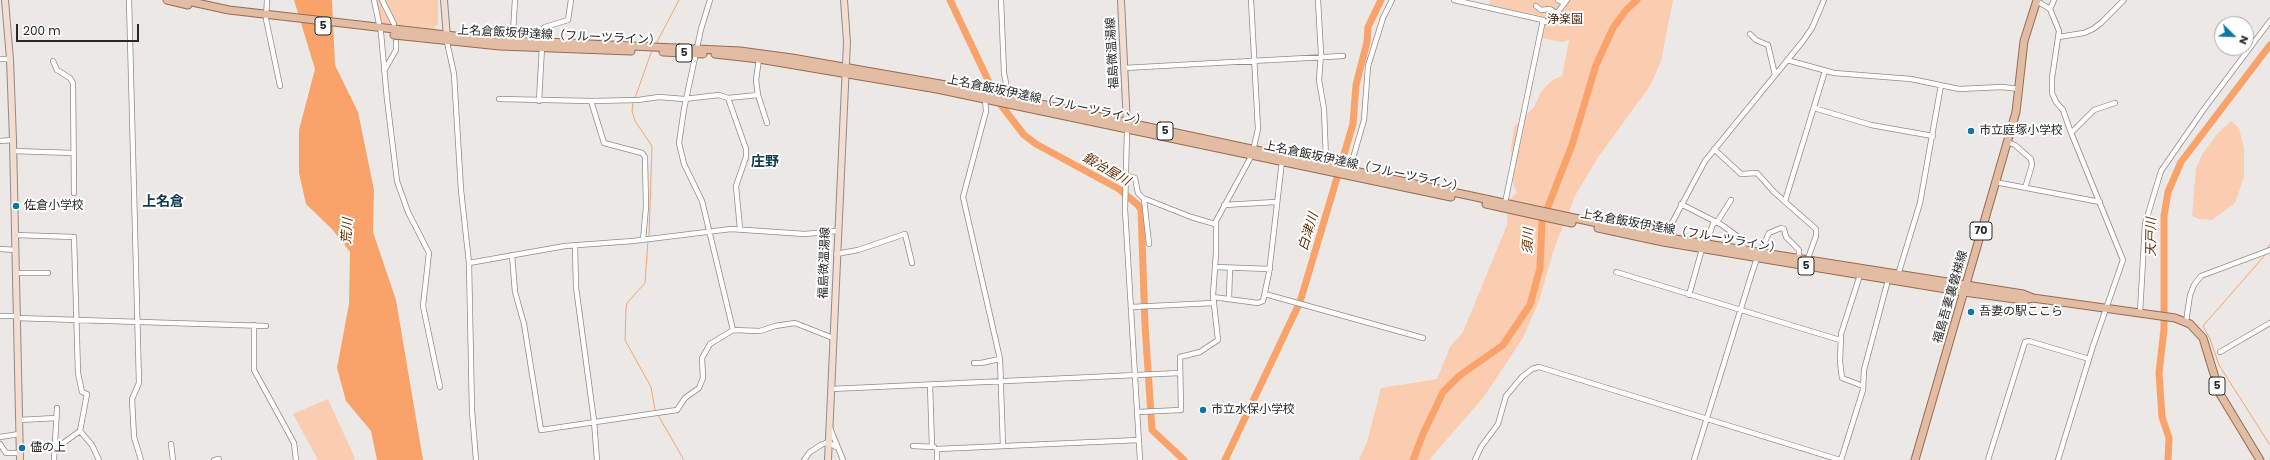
<!DOCTYPE html>
<meta charset="utf-8">
<style>
body{margin:0}
#map{position:relative;width:2270px;height:460px;overflow:hidden;background:#ece8e6;font-family:Poppins,sans-serif}
canvas{display:block}
.north{position:absolute;left:2214px;top:16px;width:40px;height:40px;box-sizing:border-box;background:#fff;border:1px solid #aaa9a9;border-radius:50%;rotate:113deg;font-size:11px;font-weight:700;line-height:16px;text-align:center;color:#2a2928}
.north::after{content:'';display:block;margin:auto;width:14px;height:18px;background:#0c78a2;clip-path:polygon(50% 0,100% 100%,50% 72%,0 100%)}
.scale{position:absolute;left:16px;top:24px;width:123px;height:18px;box-sizing:border-box;border:2px solid #2a2928;border-top:0;padding-left:5px;font-size:12px;line-height:14px;white-space:nowrap;color:#2a2928;-webkit-text-stroke:3px #fff;paint-order:stroke}
</style>
<div id="map">
<canvas width="2270" height="460"></canvas>
<div class="north">N</div>
<div class="scale">200 m</div>
</div>
<script>
const context = document.querySelector('canvas').getContext('2d');
context.lineJoin = 'round';
function fillPath(path, color) {
  context.fillStyle = color;
  context.fill(path, 'evenodd');
}
function toPath(rows) {
  const path = new Path2D();
  for (const r of rows) {
    path.moveTo(r[0], r[1]);
    for (let i = 2; i < r.length; i += 2) path.lineTo(r[i], r[i + 1]);
  }
  return path;
}
function trace(path, color, width, dash) {
  context.strokeStyle = color;
  context.lineWidth = width;
  context.lineCap = dash ? 'butt' : 'round';
  context.setLineDash(dash || []);
  context.stroke(path);
}
function label(font, color, halo, rows, align = 'center') {
  context.font = font + ' Poppins,"Noto Sans JP",sans-serif';
  context.lineWidth = 4;
  context.setLineDash([]);
  context.textBaseline = 'middle';
  context.strokeStyle = halo;
  context.fillStyle = color;
  for (const [text, x, y, turn = 0] of rows) {
    context.save();
    context.translate(x, y);
    context.rotate((+turn || 0) * Math.PI / 180);
    context.textAlign = isNaN(turn) ? turn : align;
    if (halo) context.strokeText(text, 0, 0);
    context.fillText(text, 0, 0);
    context.restore();
  }
}
const green = toPath([
 [376,0,438,0,438,24,433,29,381,23],
 [1490,0,1673,0,1661,61,1650,86,1599,156,1576,194,1555,246,1539,301,1523,338,1483,398,1429,460,1359,460,1367,442,1381,388,1437,379,1450,347,1463,332,1507,225,1508,201,1517,193,1512,180,1511,149,1514,127,1534,107,1541,92,1552,80,1562,76,1569,40,1562,42,1541,38,1545,20,1542,16,1489,5],
 [2231,121,2239,128,2244,148,2244,177,2235,203,2212,220,2199,219,2192,216,2196,168,2203,153,2218,133],
 [328,399,353,454,355,460,318,460,293,414]
]);
const water = toPath([
 [294,0,332,0,335,65,358,112,374,190,373,232,396,300,423,460,377,460,371,431,346,401,337,368,349,304,350,252,332,229,306,204,299,173,299,130,315,69]
]);
const stream = toPath([
 [656,44,679,0],
 [2269,46,2270,47],
 [635,98,652,50],
 [633,103,632,111,635,121,652,146,649,237],
 [648,240,645,283,627,303,626,308,625,340,651,387,655,410],
 [2267,248,2270,244],
 [2266,254,2203,326,2210,339,2219,365,2270,445],
 [658,415,684,460]
]);
const river = toPath([
 [950,0,998,101,1024,135,1036,144,1119,189,1138,205,1141,210,1145,325,1152,430,1184,460],
 [1225,460,1300,302,1353,124,1356,85,1367,42,1368,27,1381,0],
 [1413,460,1423,434,1443,392,1459,376,1503,345,1530,305,1540,268,1542,222,1572,145,1596,65,1613,28,1626,10,1637,0],
 [2168,460,2169,438,2162,417,2159,373,2164,329,2164,216,2168,192,2181,162,2270,45]
]);
const street = toPath([
 [129,0,139,383,132,399,134,437,141,460],
 [267,0,266,19,280,86],
 [374,0,381,33,387,99,397,181,408,212,429,253,423,306,440,387],
 [382,0,394,24],
 [515,0,513,32,542,35],
 [710,0,701,29,684,109,679,143,684,164,702,201,733,330],
 [1001,0,1004,73,1009,98],
 [1318,0,1321,54,1319,80,1324,109,1326,159],
 [1454,0,1543,20,1505,203],
 [1558,0,1564,3],
 [2037,1,2050,9,2059,31,2052,78,2052,93,2056,102,2063,110,2070,130,2123,260,2093,346,2058,460],
 [1536,6,1541,10,1550,9,1556,13],
 [2050,9,2054,0],
 [1542,22,1551,21,1567,0],
 [1750,34,1756,40,1768,45,1775,75],
 [2058,37,2084,33,2093,29,2101,23,2124,0],
 [447,42,454,74,461,190,469,263,472,411,476,460],
 [0,59,10,59],
 [759,59,756,80,758,95,767,123],
 [1787,60,1834,73,1911,79,1959,89,2002,87,2019,89],
 [53,61,57,70,70,78,73,83,74,193],
 [1124,68,1343,56],
 [384,71,396,50,396,42],
 [728,98,758,95],
 [985,98,986,111,963,197,1000,359,1003,446],
 [499,99,591,101,604,143,642,153,645,157,646,207,643,240],
 [539,101,543,29,545,27,568,20,571,0],
 [591,101,638,100,659,97,684,99,719,95,728,98,746,149,746,157,736,186,740,229],
 [1814,108,1871,125,1933,136],
 [1127,130,1125,209,1140,460],
 [2071,133,2094,110,2115,103],
 [0,141,13,140],
 [2007,142,2015,145,2031,159,2032,165,2025,188],
 [1714,149,1741,174,1757,173,1774,192,1816,229,1816,236,1807,261],
 [13,151,73,153],
 [1349,172,1364,120,1368,66,1383,18,1392,0],
 [1125,175,1135,178,1138,193,1143,198,1191,217,1215,224],
 [1995,182,2100,202],
 [1144,199,1149,244],
 [1785,201,1825,71],
 [1681,204,1722,225,1737,236,1743,243,1744,250],
 [1224,205,1276,202],
 [15,235,74,237,78,373,82,392,87,394,80,431,59,446,55,447],
 [1664,238,1705,161,1803,41,1812,28,1824,0],
 [1706,244,1713,224,1717,222,1731,200],
 [575,245,576,287,594,421,597,460],
 [0,249,16,250],
 [836,254,858,250,905,234,912,263],
 [512,255,515,292,524,324,541,430,677,410,685,398,699,388,703,378,702,358,710,344,733,330,760,331,775,326,795,323,833,338],
 [469,263,565,246,633,241,731,229,805,234,837,231],
 [1215,267,1270,269],
 [1616,272,1840,340],
 [16,273,48,273],
 [1860,275,1841,334,1840,362,1842,378,1863,386],
 [1898,275,1920,203,1941,85],
 [1265,294,1423,338],
 [1689,295,1702,249],
 [1213,297,1258,303,1263,301,1269,273,1282,161],
 [1229,298,1230,268],
 [1131,307,1213,303],
 [2140,313,2145,224,2161,171,2204,109,2270,21],
 [0,316,16,316],
 [16,318,266,326],
 [2186,322,2190,295,2194,285,2201,276,2270,250],
 [254,325,254,370,294,443,296,460],
 [2220,352,2270,323],
 [974,363,981,363,1000,359],
 [930,385,932,446],
 [831,389,1180,373],
 [1138,412,1181,410,1180,357,1200,352,1218,340,1213,295,1216,253,1216,221,1252,155,1258,129,1251,0],
 [19,420,56,418],
 [830,428,843,460],
 [80,431,92,445,99,460],
 [0,437,19,434],
 [0,444,6,453,19,453],
 [171,444,173,460],
 [913,446,934,447],
 [54,460,57,408],
 [214,460,219,459],
 [804,460,810,452,821,445,828,442,836,447],
 [937,460,937,449,1139,440],
 [1475,460,1481,447,1498,424,1506,396,1522,377,1532,369,1539,367,1840,460],
 [1694,460,1751,276,1757,258,1769,233,1781,228,1784,229,1786,237,1799,250,1799,259],
 [1841,460,1863,390,1864,370,1888,280],
 [1988,460,2025,342,2029,341,2089,359]
]);
const secondary = toPath([
 [5,0,10,59,13,140,20,460],
 [444,0,447,38],
 [1121,0,1127,126],
 [828,460,847,42,844,0]
]);
const primary = toPath([
 [167,0,188,5],
 [183,0,229,10,481,39,740,51,792,58,980,91,1663,237,2023,294,2033,298,2175,318,2190,324,2203,338,2220,394,2260,460],
 [394,35,500,46,631,51],
 [663,52,703,54],
 [715,54,759,59,937,89,1451,197],
 [1486,204,1572,223],
 [1598,228,1663,242,1964,292,2023,300,2033,298],
 [1915,460,2016,112,2024,41,2037,0]
]);
const markers = [
 [1971,131,4,"#0c78a2"],
 [16,206,4,"#0c78a2"],
 [1971,312,4,"#0c78a2"],
 [1203,410,4,"#0c78a2"],
 [22,448,4,"#0c78a2"]
];
const shields = [
 [323,26,16],
 [684,53,16],
 [1165,131,16],
 [1981,231,22],
 [1806,266,16],
 [2217,386,16]
];
const shieldNames = [
 ["5",323,26],
 ["5",684,53],
 ["5",1165,131],
 ["70",1981,231],
 ["5",1806,266],
 ["5",2217,386]
];
const parkNames = [
 ["浄楽園",1565,20]
];
const streetNames = [
 ["上名倉飯坂伊達線（フルーツライン）",559,36,3],
 ["福島微温湯線",1113,53,-93],
 ["上名倉飯坂伊達線（フルーツライン）",1047,101,12],
 ["上名倉飯坂伊達線（フルーツライン）",1364,167,12],
 ["上名倉飯坂伊達線（フルーツライン）",1681,232,10],
 ["福島微温湯線",825,263,-88],
 ["福島吾妻裏磐梯線",1951,297,-74]
];
const poiNames = [
 ["市立庭塚小学校",1979,131],
 ["佐倉小学校",24,206],
 ["吾妻の駅ここら",1979,312],
 ["市立水保小学校",1211,410],
 ["儘の上",30,448]
];
const waterNames = [
 ["鍛冶屋川",1106,170,30],
 ["荒川",348,231,-87],
 ["白津川",1309,232,-73],
 ["天戸川",2152,237,-89],
 ["須川",1529,241,-88]
];
const quarterNames = [
 ["庄野",765,162],
 ["上名倉",163,202]
];
fillPath(green, '#fbcdb0');
fillPath(water, '#f9a36b');
trace(stream, '#f9a36b', 1);
trace(river, '#f9a36b', 7);
trace(street, '#908c8a', 6);
trace(secondary, '#908c8a', 8);
trace(primary, '#966b51', 9);
trace(street, '#fff', 4.5);
trace(secondary, '#f1ddd1', 6);
trace(primary, '#e3bca4', 7);
for (const [x, y, r, color] of markers) {
  const dot = new Path2D();
  dot.arc(x, y, r, 0, 2 * Math.PI);
  context.fillStyle = color;
  context.fill(dot);
  trace(dot, '#fff', 1.5);
}
for (const [x, y, w] of shields) {
  const box = new Path2D();
  box.roundRect(x - w / 2, y - 9, w, 18, 3);
  context.fillStyle = '#fff';
  context.fill(box);
  trace(box, '#2a2928', 1);
}
label('bold 11px', '#2a2928', null, shieldNames);
label('12px', '#4c2912', '#fff', parkNames);
label('12px', '#2a2928', '#fff', streetNames);
label('12px', '#2a2928', '#fff', poiNames, 'left');
label('italic 13px', '#642e00', '#fff', waterNames);
label('bold 14px', '#0d3b50', '#fff', quarterNames);
</script>
